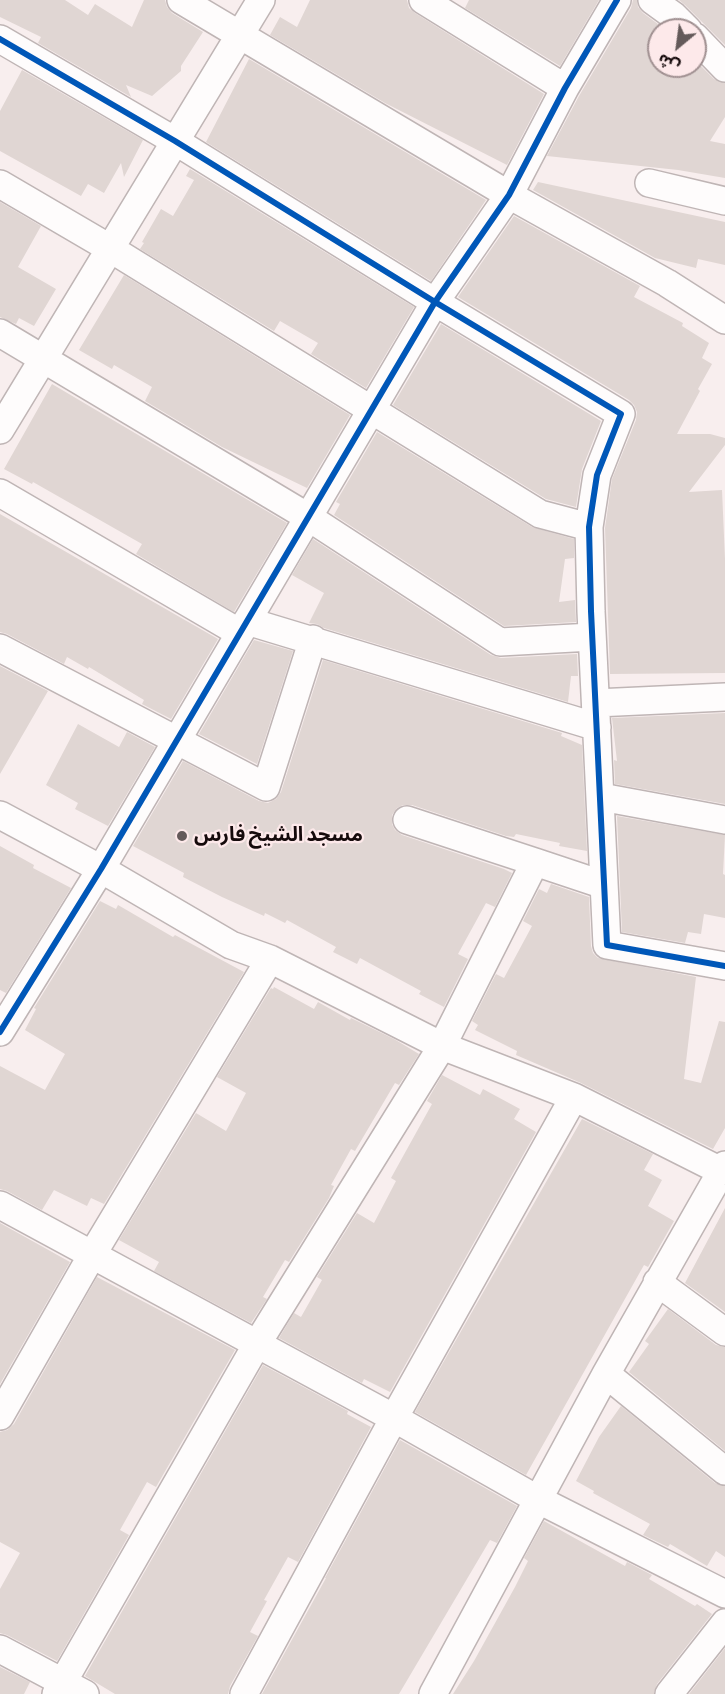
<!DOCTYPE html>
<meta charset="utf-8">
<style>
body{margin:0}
#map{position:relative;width:725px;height:1694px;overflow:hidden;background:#f8eeee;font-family:"Sofia Sans Condensed","Noto Sans Arabic",sans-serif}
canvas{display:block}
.north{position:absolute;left:647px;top:18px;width:60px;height:60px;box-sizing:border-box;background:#fde9ea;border:2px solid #a09091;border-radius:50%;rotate:209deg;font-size:16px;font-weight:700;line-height:24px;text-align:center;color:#150a0b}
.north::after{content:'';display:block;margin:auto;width:21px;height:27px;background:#645a5a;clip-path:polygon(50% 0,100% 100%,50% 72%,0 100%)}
</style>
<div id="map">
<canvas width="725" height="1694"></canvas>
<div class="north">ش</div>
</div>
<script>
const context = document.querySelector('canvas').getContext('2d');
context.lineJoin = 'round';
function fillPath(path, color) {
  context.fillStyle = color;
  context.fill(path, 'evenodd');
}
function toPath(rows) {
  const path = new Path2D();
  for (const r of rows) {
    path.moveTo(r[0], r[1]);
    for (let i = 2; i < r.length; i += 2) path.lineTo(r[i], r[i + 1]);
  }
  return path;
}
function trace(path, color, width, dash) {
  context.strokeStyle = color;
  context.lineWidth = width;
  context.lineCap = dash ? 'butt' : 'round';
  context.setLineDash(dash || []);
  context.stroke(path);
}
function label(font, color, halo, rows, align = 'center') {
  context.font = font + ' "Sofia Sans Condensed","Noto Sans Arabic",sans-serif';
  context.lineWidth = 4.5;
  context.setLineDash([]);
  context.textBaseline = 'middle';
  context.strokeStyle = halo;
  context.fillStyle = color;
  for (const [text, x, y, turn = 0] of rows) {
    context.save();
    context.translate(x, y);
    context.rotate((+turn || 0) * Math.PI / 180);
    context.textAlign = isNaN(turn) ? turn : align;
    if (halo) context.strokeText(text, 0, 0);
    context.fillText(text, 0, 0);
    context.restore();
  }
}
const building = toPath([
 [0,0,65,0,88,15,95,4,132,27,144,0,165,0,167,7,172,13,203,32,181,66,181,71,152,96,126,85,131,97,38,43,41,37,0,17],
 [310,0,407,0,409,8,415,13,544,94,507,165,385,103,270,35,280,17,297,27],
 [469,0,599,0,560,66,465,8],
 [633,0,637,0,638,7,643,13,666,30,659,30,659,66,695,66,695,60,714,79,725,83,725,117,710,141,725,144,725,178,678,170,547,156,579,96,631,8],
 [679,0,725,0,725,45,685,5],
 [249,59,486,200,431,281,206,142],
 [22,70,143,140,124,177,121,163,104,193,88,184,81,196,0,151,0,111],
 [190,169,414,307,366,388,311,354,318,343,280,321,274,331,140,249,144,243,142,242,161,209,173,216,194,180,186,176],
 [538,182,725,222,725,265,698,259,696,268,655,258,533,190],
 [0,202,41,226,18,267,56,289,34,326,19,318,16,324,0,317],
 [514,216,640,286,634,297,683,323,682,326,709,343,702,358,712,364,698,389,700,391,677,434,710,434,725,438,725,445,689,492,722,490,725,559,725,673,610,674,605,528,612,479,636,420,637,412,634,405,629,400,458,297],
 [124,275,350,415,307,488,222,447,145,401,152,387,114,365,112,369,79,350],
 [441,324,601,421,582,469,576,507,546,499,393,405],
 [52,384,287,523,234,612,136,554,142,544,33,482,32,484,4,469],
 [377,432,532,527,574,539,574,558,565,559,559,602,575,600,576,622,504,626,334,515,340,504,336,502],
 [0,514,218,639,171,719,142,704,144,700,89,667,88,669,67,657,64,664,7,634,0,632],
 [313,539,491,655,501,658,577,654,578,676,571,676,568,702,324,628,317,624,309,623,324,593,292,575],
 [254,640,293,651,257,764,199,734],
 [323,660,562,733,561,736,582,745,587,851,559,846,560,843,516,834,514,837,506,836,412,805,403,805,397,808,392,815,392,824,395,830,402,835,504,869,512,873,495,907,486,903,458,954,468,959,444,1007,419,994,421,991,360,958,357,964,333,952,336,947,287,920,285,923,265,913,264,916,222,897,183,877,184,873,133,846,183,761,259,801,268,803,276,799,281,792],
 [0,666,48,691,0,774],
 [725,713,725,804,615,784,614,760,617,761,612,718],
 [78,724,119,747,127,732,155,747,108,826,75,809,78,803,46,785],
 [617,816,725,835,723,874,725,875,725,918,704,914,701,934,688,932,685,943,622,932],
 [0,846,34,865,33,868,71,888,6,993,0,990],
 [551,884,589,897,591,946,593,953,598,958,696,977,684,1079,701,1083,719,1021,725,1022,725,1128,713,1149,581,1083,516,1055,517,1051,475,1030,478,1025,472,1021,496,974,504,978,532,926,523,921,539,889,547,893],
 [100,901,116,909,118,905,173,937,175,935,244,972,104,1204,91,1198,87,1206,54,1190,42,1210,7,1191,0,1189,0,1066,45,1090,65,1054,25,1030,36,1009,34,1008],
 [274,987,314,1009,318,1002,350,1020,351,1018,394,1039,419,1054,399,1085,395,1083,355,1151,351,1149,331,1185,334,1186,329,1198,289,1262,285,1260,263,1297,267,1299,251,1323,154,1271,159,1262,119,1240,196,1113,226,1131,246,1093,217,1077,271,988,273,989],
 [442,1075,480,1095,483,1089,520,1109,514,1119,536,1132,390,1392,364,1379,362,1383,279,1338,294,1313,301,1317,322,1280,317,1277,357,1213,374,1223,396,1181,391,1178,432,1104,427,1101],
 [582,1119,653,1154,644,1170,662,1180,648,1206,674,1221,648,1267,644,1265,526,1475,415,1412],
 [725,1208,725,1312,685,1283],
 [0,1223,70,1262,0,1384],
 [97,1277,235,1350,156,1487,147,1482,120,1530,129,1535,57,1661,7,1635,0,1633,0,1589,20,1553,0,1542,0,1432,7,1430,14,1424],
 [668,1309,716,1345,725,1347,725,1451,629,1372,649,1344,645,1341],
 [263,1365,348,1411,347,1414,371,1427,298,1562,288,1557,264,1600,267,1601,250,1632,258,1636,230,1686,228,1694,115,1694,85,1676],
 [621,1406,715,1483,725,1486,725,1557,716,1551,707,1566,670,1544,668,1547,643,1535,650,1524,593,1493,594,1491,576,1481,599,1437],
 [400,1440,517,1506,497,1543,490,1540,399,1694,262,1694,326,1578,325,1578],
 [544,1521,625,1566,627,1562,652,1575,649,1579,695,1606,697,1604,712,1614,657,1684,654,1694,453,1694,474,1661,515,1587,528,1561,524,1558],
 [725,1648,725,1694,689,1694],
 [0,1667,30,1682,24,1694,0,1694]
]);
const street = toPath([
 [181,0,509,195,667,283,725,320],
 [423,0,565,88],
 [652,0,674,16,688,30],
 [695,37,725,68],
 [0,39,175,141,435,302,621,414,597,475,589,527,591,611,607,945,725,966],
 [649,183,725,201],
 [0,184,111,249,540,514,589,527],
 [0,333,308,517,500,642,592,637],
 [0,430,261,0],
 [0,493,240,633],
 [247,621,597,727],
 [0,648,266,787,313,639],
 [596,703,725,697],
 [601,797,725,820],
 [0,815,101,869,231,945,270,959,442,1046,574,1097,721,1171],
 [407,820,535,862],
 [0,1032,101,869,435,302,509,195,565,88,617,0],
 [0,1205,394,1418,537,1499,725,1594],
 [657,1282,725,1332],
 [606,1374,725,1471],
 [0,1416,92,1255,270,959],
 [0,1649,85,1694],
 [56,1694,257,1344,442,1046,535,862,604,885],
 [244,1694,394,1418,574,1097],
 [433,1694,606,1374,725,1165],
 [669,1694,725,1623]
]);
const cycleway = toPath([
 [0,39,175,141,435,302,621,414,597,475,589,527,591,611,607,945,725,966],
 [0,1032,101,869,435,302,509,195,565,88,617,0]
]);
const markers = [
 [182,836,6,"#645a5a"]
];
const poiNames = [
 ["مسجد الشيخ فارس",194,836]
];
fillPath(building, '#e0d6d3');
trace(street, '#bfb5b5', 30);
trace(street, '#fefcfc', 27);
trace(cycleway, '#0057b8', 6);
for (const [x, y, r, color] of markers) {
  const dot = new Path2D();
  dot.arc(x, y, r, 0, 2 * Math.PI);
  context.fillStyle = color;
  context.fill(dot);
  trace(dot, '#fde9ea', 2);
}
label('bold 20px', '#150a0b', '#fde9ea', poiNames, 'left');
</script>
